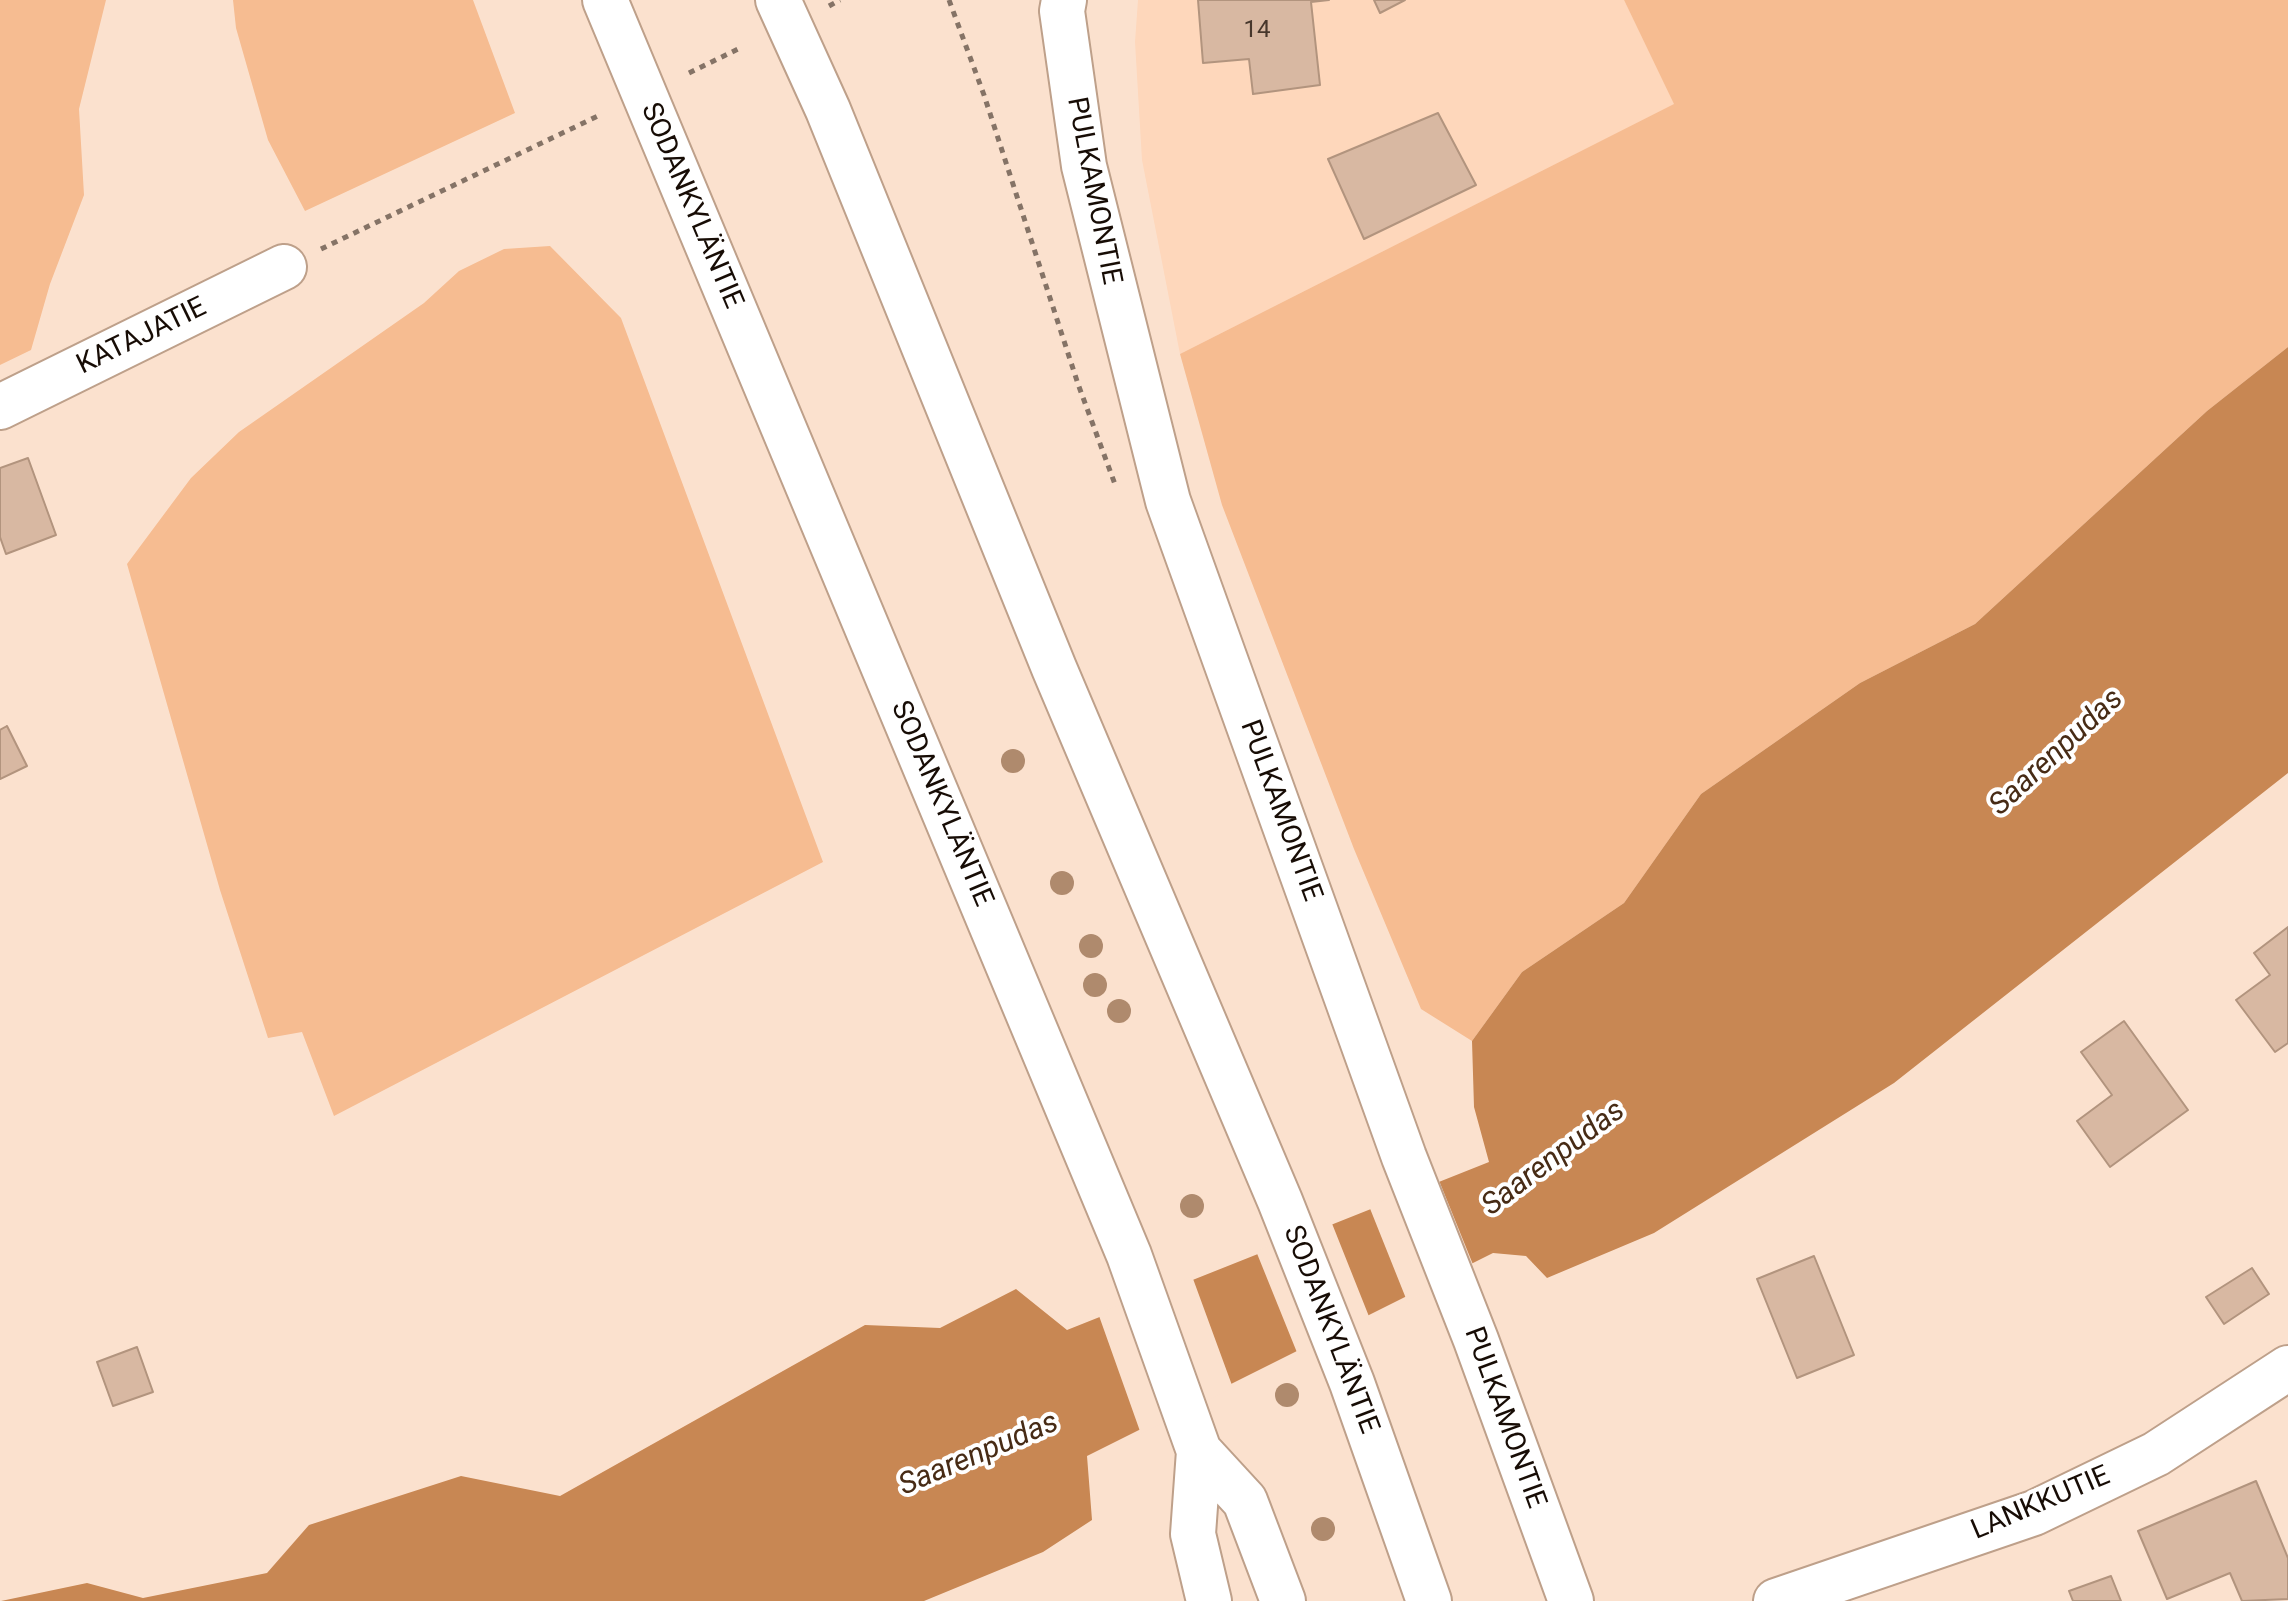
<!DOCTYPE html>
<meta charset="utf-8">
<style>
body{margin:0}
canvas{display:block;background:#fbe1ce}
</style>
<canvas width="2288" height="1601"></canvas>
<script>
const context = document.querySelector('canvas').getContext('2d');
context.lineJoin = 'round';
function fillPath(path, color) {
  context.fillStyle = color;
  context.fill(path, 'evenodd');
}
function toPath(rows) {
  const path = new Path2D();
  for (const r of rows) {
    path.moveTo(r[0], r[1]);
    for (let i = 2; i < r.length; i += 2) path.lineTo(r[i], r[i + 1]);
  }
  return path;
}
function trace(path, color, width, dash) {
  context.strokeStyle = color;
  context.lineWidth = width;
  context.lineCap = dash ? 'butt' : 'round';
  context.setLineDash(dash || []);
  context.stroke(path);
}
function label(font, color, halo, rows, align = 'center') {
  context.font = font + ' Roboto,sans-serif';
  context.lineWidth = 8;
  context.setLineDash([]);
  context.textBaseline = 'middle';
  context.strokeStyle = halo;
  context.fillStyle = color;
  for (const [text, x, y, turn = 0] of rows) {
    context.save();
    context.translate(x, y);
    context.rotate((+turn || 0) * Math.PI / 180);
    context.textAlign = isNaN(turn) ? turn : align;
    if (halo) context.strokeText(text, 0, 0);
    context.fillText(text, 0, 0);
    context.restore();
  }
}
const built = toPath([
 [1138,0,1624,0,1675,104,1180,354,1142,160,1135,42]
]);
const green = toPath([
 [0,0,106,0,79,109,84,195,50,284,31,350,0,365],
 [233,0,473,0,515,113,305,211,268,140,236,28],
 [1624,0,2288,0,2288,347,2207,411,1975,624,1860,683,1701,794,1624,903,1522,972,1472,1041,1421,1009,1354,849,1222,505,1180,354,1674,104],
 [550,246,621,318,823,862,334,1116,302,1032,268,1038,220,890,127,564,191,478,239,432,424,303,459,271,504,249]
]);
const water = toPath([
 [2288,347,2288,773,1894,1083,1654,1233,1547,1278,1526,1256,1493,1253,1087,1456,1092,1520,1043,1552,924,1601,1,1601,87,1583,143,1598,267,1573,309,1525,461,1476,560,1496,865,1325,940,1328,1016,1289,1067,1330,1489,1162,1474,1107,1472,1041,1522,972,1624,903,1701,794,1860,683,1975,624,2207,411]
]);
const pier = toPath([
 [1438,1178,1474,1267,1407,1301,1369,1206],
 [1331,1221,1370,1319,1298,1355,1256,1251],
 [1192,1276,1233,1388,1141,1434,1098,1313]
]);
const building = toPath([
 [1198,0,1329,0,1311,2,1320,85,1253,94,1249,59,1203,63,1198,0],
 [1374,0,1405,0,1380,13,1374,0],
 [1438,113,1476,185,1364,239,1328,159,1438,113],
 [28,458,56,535,6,554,0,537,0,468,28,458],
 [7,726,27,766,0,779,0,730,7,726],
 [2288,927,2288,1043,2275,1052,2236,1000,2270,975,2254,953,2288,927],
 [2124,1021,2188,1110,2110,1167,2077,1121,2112,1095,2081,1052,2124,1021],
 [1814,1256,1854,1355,1797,1378,1757,1279,1814,1256],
 [2252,1268,2269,1294,2224,1324,2206,1297,2252,1268],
 [137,1347,153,1392,113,1406,97,1362,137,1347],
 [2256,1481,2288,1558,2288,1599,2242,1601,2230,1573,2167,1599,2138,1531,2256,1481],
 [2111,1576,2121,1601,2073,1601,2069,1591,2111,1576]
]);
const path = toPath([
 [949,0,984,95,1078,384,1116,487],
 [829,6,840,0],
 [689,73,738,49],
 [321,249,602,114]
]);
const minor = toPath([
 [0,407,284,267],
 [1776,1601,2034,1513,2156,1454,2288,1368]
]);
const tertiary = toPath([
 [1064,0,1062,11,1084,166,1168,501,1404,1157,1476,1340,1571,1601]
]);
const trunk = toPath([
 [605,0,1129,1255,1199,1451,1245,1501,1283,1601],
 [778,0,828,110,1054,668,1280,1201,1352,1383,1429,1601],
 [1199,1451,1193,1534,1209,1601]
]);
const trees = [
 [1013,761],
 [1062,883],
 [1091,946],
 [1095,985],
 [1119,1011],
 [1192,1206],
 [1287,1395],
 [1323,1529]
];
const numberNames = [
 ["14",1257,31]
];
const streetNames = [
 ["PULKAMONTIE",1093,191,79],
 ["SODANKYLÄNTIE",691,206,67],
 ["KATAJATIE",142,337,-26],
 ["SODANKYLÄNTIE",941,804,67],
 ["PULKAMONTIE",1280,811,70],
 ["SODANKYLÄNTIE",1330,1330,69],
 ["PULKAMONTIE",1504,1418,70],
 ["LANKKUTIE",2041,1504,-23]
];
const waterNames = [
 ["Saarenpudas",2057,753,-43],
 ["Saarenpudas",1554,1159,-37],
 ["Saarenpudas",979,1455,-23]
];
fillPath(built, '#fed7bb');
fillPath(green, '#f6bc91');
fillPath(water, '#c88753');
fillPath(pier, '#fbe1ce');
fillPath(building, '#d8b8a2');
trace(building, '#b2947e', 2);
trace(minor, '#bea08a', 48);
trace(tertiary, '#bea08a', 48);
trace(trunk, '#bea08a', 48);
trace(path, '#857366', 5, [6, 6]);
trace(minor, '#fff', 44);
trace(tertiary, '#fff', 44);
trace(trunk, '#fff', 44);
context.fillStyle = '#af8a6d';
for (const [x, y] of trees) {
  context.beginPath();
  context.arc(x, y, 12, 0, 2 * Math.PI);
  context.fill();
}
label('24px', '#47372c', null, numberNames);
label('28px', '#170c05', '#fff', streetNames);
label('italic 30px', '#472b15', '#fff', waterNames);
</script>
